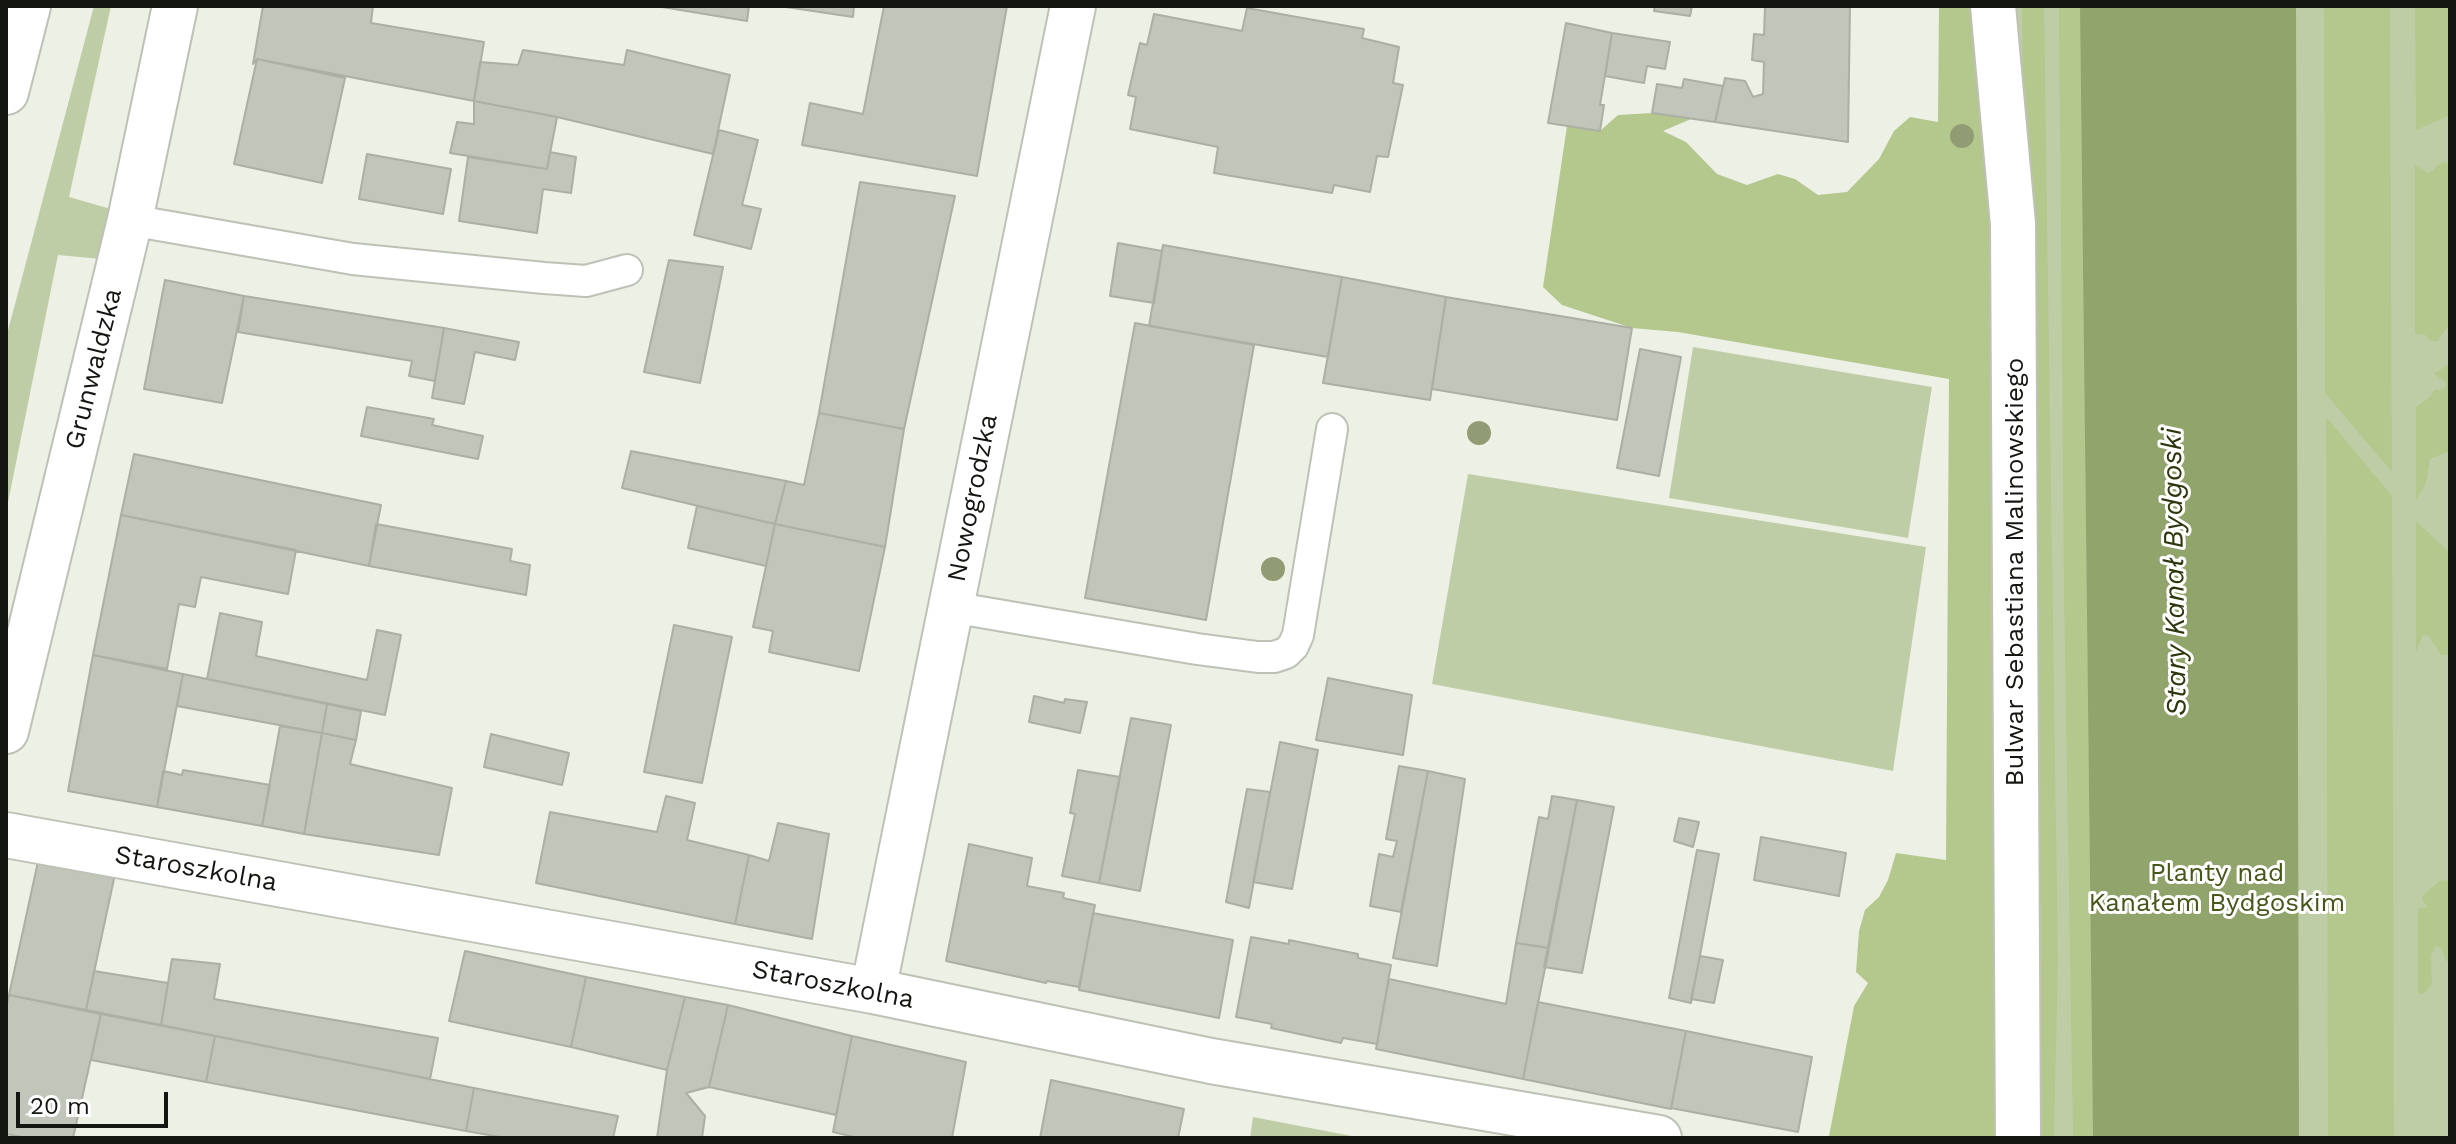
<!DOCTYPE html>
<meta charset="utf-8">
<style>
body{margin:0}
#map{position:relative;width:2456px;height:1144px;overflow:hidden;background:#ecf0e5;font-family:"Work Sans",sans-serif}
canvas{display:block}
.frame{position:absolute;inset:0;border:8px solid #141612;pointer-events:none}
.scale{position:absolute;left:16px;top:1092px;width:152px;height:36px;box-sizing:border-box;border:4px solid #141612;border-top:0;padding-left:10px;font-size:24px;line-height:28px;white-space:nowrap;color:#141612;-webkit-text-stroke:6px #fff;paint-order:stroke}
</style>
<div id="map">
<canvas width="2456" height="1144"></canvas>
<div class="frame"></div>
<div class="scale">20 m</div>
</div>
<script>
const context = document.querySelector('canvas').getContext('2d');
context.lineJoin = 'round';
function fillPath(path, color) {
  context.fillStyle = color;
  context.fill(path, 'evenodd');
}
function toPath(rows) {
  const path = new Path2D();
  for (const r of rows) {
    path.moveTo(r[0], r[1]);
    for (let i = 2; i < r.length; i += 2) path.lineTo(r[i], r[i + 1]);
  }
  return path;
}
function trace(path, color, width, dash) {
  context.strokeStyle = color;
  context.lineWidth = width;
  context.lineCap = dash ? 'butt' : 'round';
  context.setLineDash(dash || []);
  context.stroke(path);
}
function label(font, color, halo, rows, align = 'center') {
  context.font = font + ' "Work Sans",sans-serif';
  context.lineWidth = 6;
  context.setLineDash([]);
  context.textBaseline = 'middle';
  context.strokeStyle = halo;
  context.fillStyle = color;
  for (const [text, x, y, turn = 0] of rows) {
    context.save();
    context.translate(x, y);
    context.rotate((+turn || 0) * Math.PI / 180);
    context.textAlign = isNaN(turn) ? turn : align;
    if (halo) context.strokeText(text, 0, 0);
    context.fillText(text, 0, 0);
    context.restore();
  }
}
const green = toPath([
 [94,6,111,6,69,197,111,209,101,259,58,255,6,512,6,338],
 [1974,6,2450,6,2450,1138,1979,1138],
 [1693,347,1932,387,1908,538,1669,498],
 [1468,474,1926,547,1893,771,1432,684],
 [1253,1117,1362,1138,1250,1138]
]);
const forest = toPath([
 [1939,6,1977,6,1997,129,1996,1138,1841,1138,1829,1136,1854,1006,1868,983,1856,972,1859,931,1865,910,1879,897,1888,880,1896,853,1946,860,1949,379,1678,332,1632,328,1562,305,1543,287,1567,126,1600,131,1618,115,1652,113,1691,119,1663,131,1686,142,1717,174,1747,185,1778,174,1795,179,1818,195,1847,192,1879,159,1894,131,1910,117,1938,122],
 [2022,6,2044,6,2058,963,2054,1138,2032,1138],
 [2059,6,2080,6,2093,1138,2073,1138,2064,597],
 [2324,6,2390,6,2392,472,2325,393],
 [2415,6,2450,6,2450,115,2416,130],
 [2443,162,2450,164,2450,311,2448,326,2437,341,2431,341,2424,334,2415,334,2415,165,2429,173],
 [2450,363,2450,451,2430,459,2426,483,2416,500,2416,407,2430,397,2434,390,2444,389,2447,383,2434,374],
 [2326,417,2392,496,2394,1138,2328,1138],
 [2416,521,2450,553,2450,655,2441,655,2429,636,2423,634,2416,652],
 [2441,880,2450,881,2450,964,2445,959,2441,948,2436,946,2431,955,2432,983,2425,993,2418,994,2418,908,2428,907,2422,900,2423,895]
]);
const water = toPath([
 [2080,6,2296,6,2299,1138,2093,1138]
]);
const building = toPath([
 [263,6,373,6,371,23,484,42,474,101,257,59,253,64,263,6],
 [656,6,749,6,747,21,656,6],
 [779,6,854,6,853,17,779,6],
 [884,6,1007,6,977,176,802,145,810,103,863,114,884,6],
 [1655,6,1692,6,1690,16,1654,11,1655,6],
 [1765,6,1850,6,1848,142,1715,122,1725,78,1745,81,1753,97,1763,94,1764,62,1752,60,1754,34,1764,35,1765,6],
 [1247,8,1364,29,1362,38,1399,47,1393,83,1403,85,1388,157,1377,156,1370,192,1334,185,1332,193,1214,173,1218,147,1130,129,1136,97,1128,95,1140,43,1147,45,1154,14,1242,31,1247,8],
 [1566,23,1612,33,1600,105,1604,105,1600,131,1548,123,1566,23],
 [1612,33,1670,42,1665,69,1647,66,1644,83,1605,76,1612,33],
 [523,50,624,65,627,50,730,75,713,154,557,117,474,101,480,62,518,65,523,50],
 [257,59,345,78,322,183,234,164,257,59],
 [1684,79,1723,86,1715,122,1652,113,1657,84,1682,88,1684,79],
 [474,101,557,117,547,169,450,153,457,122,474,124,474,101],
 [719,130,758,140,742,205,761,209,751,249,694,235,719,130],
 [550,152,576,157,571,193,543,189,537,233,459,221,468,157,547,169,550,152],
 [367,154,451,169,443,214,359,199,367,154],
 [860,182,955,196,904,429,819,413,860,182],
 [1118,243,1162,251,1154,303,1110,296,1118,243],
 [1163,245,1342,277,1328,357,1149,326,1163,245],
 [669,260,723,267,700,383,644,372,669,260],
 [1342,277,1446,297,1430,400,1323,383,1342,277],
 [165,280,244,296,222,403,144,389,165,280],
 [244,296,444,328,435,381,409,376,412,361,238,332,244,296],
 [1446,297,1632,328,1617,420,1432,389,1446,297],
 [1135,323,1254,345,1206,620,1085,598,1135,323],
 [444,328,519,342,515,360,475,352,464,404,432,398,444,328],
 [1640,349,1681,357,1659,476,1617,468,1640,349],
 [367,407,434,419,432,425,483,436,478,459,361,436,367,407],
 [819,413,904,429,885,547,775,524,786,481,804,485,819,413],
 [631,451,786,481,775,524,622,488,631,451],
 [134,454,381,505,369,566,121,515,134,454],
 [697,506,775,524,766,566,688,548,697,506],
 [121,515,296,550,288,594,201,577,195,607,179,604,167,669,93,655,121,515],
 [376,524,512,549,510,561,530,565,526,595,369,566,376,524],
 [775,524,885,547,859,671,769,652,773,631,753,627,775,524],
 [220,613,262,622,256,656,367,680,377,630,401,635,385,715,207,679,220,613],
 [674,625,732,637,702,783,644,772,674,625],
 [93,655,183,674,157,807,68,791,93,655],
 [183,674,327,704,322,733,177,706,183,674],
 [1328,678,1412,695,1403,755,1316,740,1328,678],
 [1034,696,1064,703,1065,699,1087,702,1080,733,1029,722,1034,696],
 [327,704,361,711,356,740,322,733,327,704],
 [1131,718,1171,725,1140,891,1099,883,1131,718],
 [280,726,322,733,304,834,262,826,280,726],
 [322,733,356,740,350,764,452,788,439,855,304,834,322,733],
 [491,734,569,753,562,785,484,767,491,734],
 [1280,742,1318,750,1292,889,1253,882,1280,742],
 [1399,766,1428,771,1401,912,1370,906,1379,854,1393,857,1397,841,1386,839,1399,766],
 [183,770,270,785,262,826,157,807,163,771,182,775,183,770],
 [1078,770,1120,777,1099,883,1062,876,1075,814,1070,813,1078,770],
 [1428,771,1465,779,1437,966,1393,958,1428,771],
 [1247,789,1270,792,1249,908,1226,902,1247,789],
 [666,796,695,803,687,840,749,855,735,924,536,883,550,812,657,832,666,796],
 [1552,796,1577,800,1549,948,1516,943,1539,817,1548,819,1552,796],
 [1577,800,1614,807,1582,973,1544,967,1577,800],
 [1679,818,1699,822,1693,847,1674,841,1679,818],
 [778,823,829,834,812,939,735,924,749,855,769,861,778,823],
 [1761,837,1846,853,1839,896,1754,880,1761,837],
 [969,844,1032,858,1027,886,1064,893,1063,898,1095,905,1079,987,1047,981,1046,983,946,961,969,844],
 [1697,850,1719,854,1691,1003,1669,998,1697,850],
 [39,857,115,874,86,1010,9,995,39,857],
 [1093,913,1233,940,1219,1018,1079,990,1093,913],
 [1251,937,1289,944,1289,940,1358,954,1358,958,1391,965,1377,1044,1343,1038,1341,1043,1271,1028,1272,1024,1236,1017,1251,937],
 [1516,943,1549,948,1523,1079,1376,1049,1389,979,1506,1004,1516,943],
 [465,951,586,977,571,1047,449,1021,465,951],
 [1700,956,1723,960,1714,1003,1691,999,1700,956],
 [172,959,220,964,214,999,438,1038,430,1079,161,1025,172,959],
 [94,971,168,983,161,1025,86,1010,94,971],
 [586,977,685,997,667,1070,571,1047,586,977],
 [9,995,101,1014,73,1138,27,1138,6,1134,6,1009,9,995],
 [685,997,728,1005,709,1087,686,1093,705,1116,702,1138,657,1138,667,1070,685,997],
 [1538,1002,1686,1031,1671,1109,1523,1079,1538,1002],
 [728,1005,852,1036,836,1115,709,1087,728,1005],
 [101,1014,215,1036,206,1082,91,1060,101,1014],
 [1686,1031,1812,1057,1798,1132,1671,1108,1686,1031],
 [215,1036,474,1088,466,1131,206,1082,215,1036],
 [852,1036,966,1062,952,1138,859,1138,833,1132,852,1036],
 [1051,1080,1184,1109,1178,1138,1040,1138,1051,1080],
 [474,1088,618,1116,613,1138,506,1138,466,1131,474,1088]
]);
const lane = toPath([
 [130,220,353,259,544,278,586,281,627,270],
 [951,607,1197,649,1258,657,1274,657,1286,653,1293,646,1298,635,1332,429]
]);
const street = toPath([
 [1993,6,2013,224,2018,1138],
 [6,731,130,220,175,6],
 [6,835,873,991,1211,1061,1659,1138],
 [873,991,1073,6]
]);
const secondary = toPath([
 [6,92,28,6]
]);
const trees = [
 [1962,136],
 [1479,433],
 [1273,569]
];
const streetNames = [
 ["Grunwaldzka",94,369,-76],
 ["Nowogrodzka",973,498,-79],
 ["Bulwar Sebastiana Malinowskiego",2015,572,-90],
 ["Staroszkolna",196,869,10],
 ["Staroszkolna",833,985,11]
];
const parkNames = [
 ["Planty nad",2217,873],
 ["Kanałem Bydgoskim",2217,903]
];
const waterNames = [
 ["Stary Kanał Bydgoski",2175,572,-91]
];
fillPath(green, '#bfcda6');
fillPath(forest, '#b4c88e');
fillPath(water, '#91a46b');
fillPath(building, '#c1c5ba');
trace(building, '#abafa4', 2);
trace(lane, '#bdc1b6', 34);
trace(street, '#bdc1b6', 48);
trace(secondary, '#bdc1b6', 48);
trace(lane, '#fff', 30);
trace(street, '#fff', 44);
trace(secondary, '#fff', 44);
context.fillStyle = '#919c75';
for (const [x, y] of trees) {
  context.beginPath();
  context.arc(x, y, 12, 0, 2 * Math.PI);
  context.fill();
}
label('26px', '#141612', '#fff', streetNames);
label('26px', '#465819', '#fff', parkNames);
label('italic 28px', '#2c380c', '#fff', waterNames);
</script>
